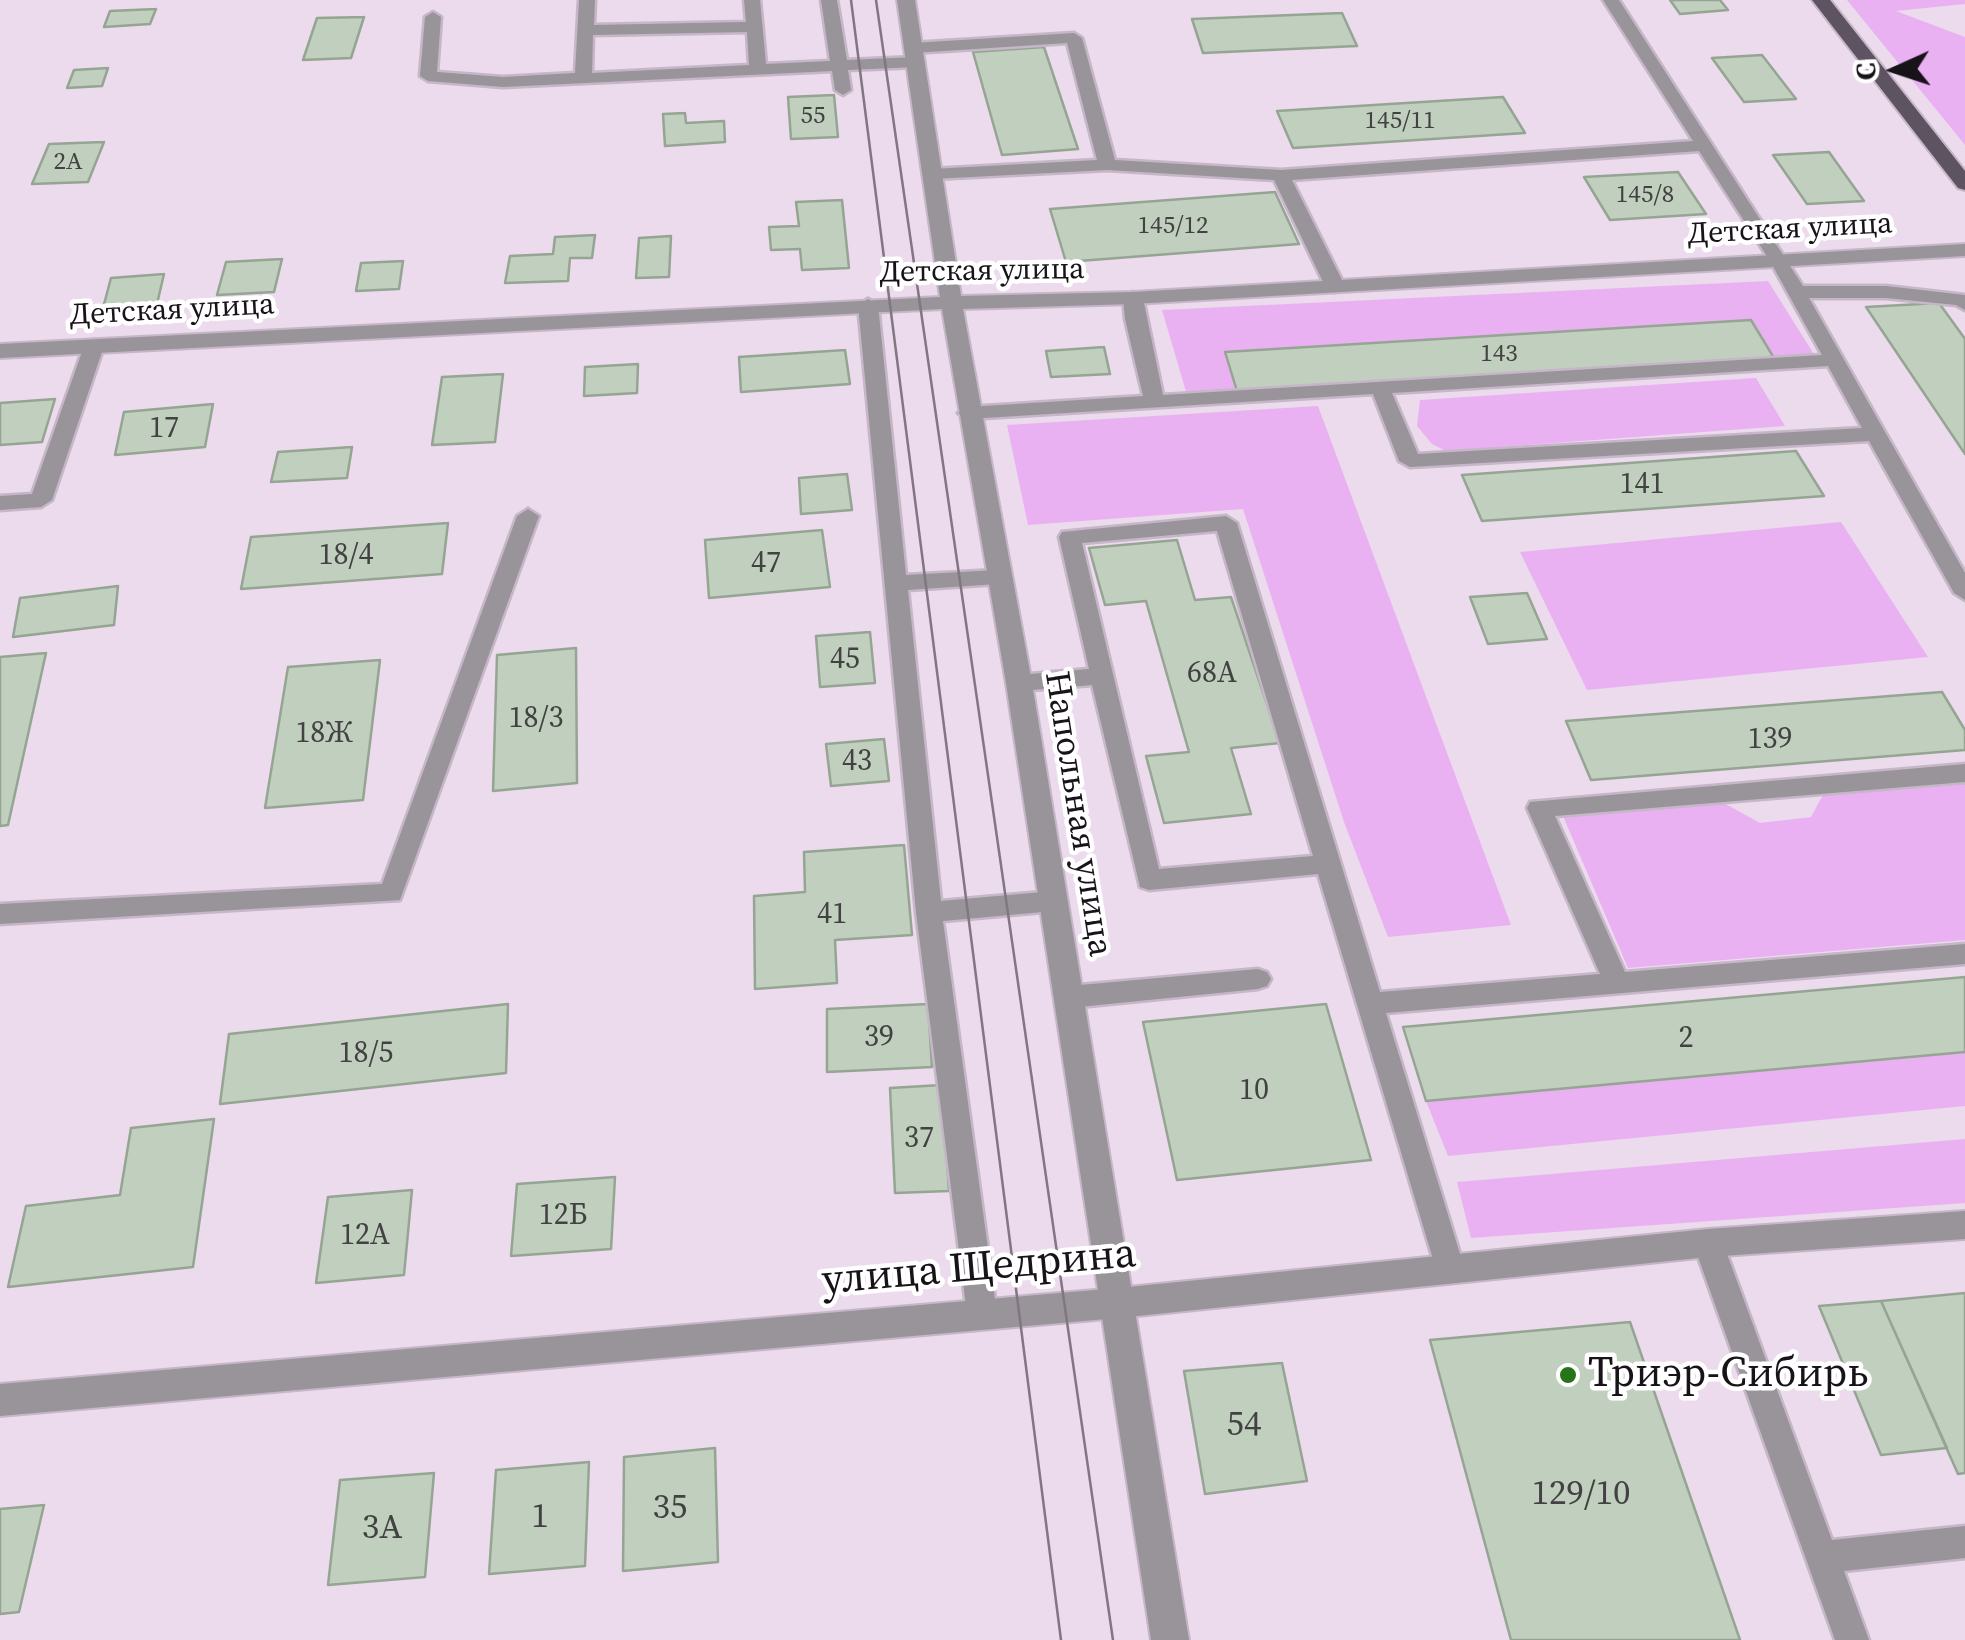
<!DOCTYPE html>
<meta charset="utf-8">
<style>
body{margin:0}
#map{position:relative;width:1965px;height:1640px;overflow:hidden;background:#ebdbed;font-family:"Source Serif 4",serif}
canvas{display:block}
.north{position:absolute;left:1845px;top:20px;width:100px;height:100px;-webkit-text-stroke:8px #fff;paint-order:stroke;rotate:267deg;font-size:28px;font-weight:700;line-height:40px;text-align:center;color:#181219}
.north::after{content:'';display:block;margin:auto;width:35px;height:45px;background:#181219;clip-path:polygon(50% 0,100% 100%,50% 72%,0 100%)}
</style>
<div id="map">
<canvas width="1965" height="1640"></canvas>
<div class="north">С</div>
</div>
<script>
const context = document.querySelector('canvas').getContext('2d');
context.lineJoin = 'round';
function fillPath(path, color) {
  context.fillStyle = color;
  context.fill(path, 'evenodd');
}
function toPath(rows) {
  const path = new Path2D();
  for (const r of rows) {
    path.moveTo(r[0], r[1]);
    for (let i = 2; i < r.length; i += 2) path.lineTo(r[i], r[i + 1]);
  }
  return path;
}
function trace(path, color, width, dash) {
  context.strokeStyle = color;
  context.lineWidth = width;
  context.lineCap = dash ? 'butt' : 'round';
  context.setLineDash(dash || []);
  context.stroke(path);
}
function label(font, color, halo, rows, align = 'center') {
  context.font = font + ' "Source Serif 4",serif';
  context.lineWidth = 9;
  context.setLineDash([]);
  context.textBaseline = 'middle';
  context.strokeStyle = halo;
  context.fillStyle = color;
  for (const [text, x, y, turn = 0] of rows) {
    context.save();
    context.translate(x, y);
    context.rotate((+turn || 0) * Math.PI / 180);
    context.textAlign = isNaN(turn) ? turn : align;
    if (halo) context.strokeText(text, 0, 0);
    context.fillText(text, 0, 0);
    context.restore();
  }
}
const green = toPath([
 [1847,0,1965,0,1965,4,1896,11,1965,37,1965,145],
 [1768,281,1815,356,1774,358,1751,320,1226,352,1237,391,1187,395,1162,310],
 [1756,378,1785,426,1446,451,1432,444,1417,426,1420,400],
 [1318,406,1511,925,1388,937,1344,822,1243,509,1028,525,1007,425],
 [1841,522,1928,657,1587,690,1520,552],
 [1965,782,1965,940,1628,968,1563,816,1722,802,1760,823,1811,817,1824,793],
 [1965,1052,1965,1106,1448,1156,1426,1101],
 [1965,1139,1965,1203,1471,1238,1457,1182]
]);
const building = toPath([
 [1670,0,1720,0,1728,10,1680,14,1670,0],
 [156,9,150,24,104,27,110,11,156,9],
 [1342,13,1357,46,1203,53,1192,19,1342,13],
 [364,17,351,58,303,60,317,18,364,17],
 [1044,47,1078,149,1002,155,973,52,1044,47],
 [1762,55,1796,99,1744,102,1712,58,1762,55],
 [108,68,102,86,67,88,74,70,108,68],
 [834,95,838,137,791,139,788,97,834,95],
 [1503,97,1525,133,1293,148,1277,111,1503,97],
 [685,113,686,123,724,121,725,142,665,146,663,114,685,113],
 [104,142,88,182,32,184,49,144,104,142],
 [1829,152,1864,201,1807,204,1773,155,1829,152],
 [1678,172,1706,214,1610,220,1584,177,1678,172],
 [1275,192,1299,244,1066,262,1050,209,1275,192],
 [842,200,849,268,802,270,800,249,771,250,769,227,799,226,796,202,842,200],
 [595,235,592,258,570,258,568,281,505,283,510,256,553,254,555,237,595,235],
 [671,236,669,277,636,278,639,238,671,236],
 [282,259,274,292,217,295,226,262,282,259],
 [403,261,399,289,356,291,361,263,403,261],
 [164,274,157,304,103,308,111,278,164,274],
 [1939,303,1965,339,1965,454,1866,307,1939,303],
 [1751,320,1774,358,1237,391,1225,352,1751,320],
 [1104,347,1110,374,1051,377,1046,351,1104,347],
 [845,350,850,384,741,392,739,357,845,350],
 [638,364,637,393,584,396,585,367,638,364],
 [503,374,495,442,432,445,442,377,503,374],
 [55,399,42,442,0,445,0,403,55,399],
 [213,404,205,447,115,455,124,412,213,404],
 [352,447,347,478,271,482,278,452,352,447],
 [1796,451,1824,496,1482,521,1462,475,1796,451],
 [847,474,852,510,801,514,799,478,847,474],
 [448,523,442,574,241,589,251,537,448,523],
 [822,530,830,587,709,598,705,540,822,530],
 [1177,540,1195,600,1231,597,1280,743,1231,748,1251,814,1164,823,1146,756,1189,752,1146,601,1105,605,1089,548,1177,540],
 [118,586,114,625,13,637,20,598,118,586],
 [1527,593,1547,639,1488,644,1470,597,1527,593],
 [870,632,875,683,820,687,816,636,870,632],
 [576,648,577,783,493,791,497,655,576,648],
 [46,653,8,825,0,826,0,657,46,653],
 [380,660,363,800,265,808,288,667,380,660],
 [1942,692,1965,730,1965,750,1591,780,1566,721,1942,692],
 [884,739,889,781,831,786,826,744,884,739],
 [904,845,912,935,835,940,837,983,755,989,754,896,805,892,804,852,904,845],
 [1965,977,1965,1052,1426,1101,1403,1027,1965,977],
 [508,1004,506,1073,220,1104,229,1034,508,1004],
 [928,1004,932,1067,827,1072,827,1009,928,1004],
 [1326,1004,1371,1160,1177,1180,1143,1022,1326,1004],
 [942,1085,949,1191,895,1193,890,1088,942,1085],
 [214,1119,193,1267,8,1287,26,1206,120,1195,131,1128,214,1119],
 [615,1177,611,1249,511,1256,517,1184,615,1177],
 [412,1190,404,1275,316,1283,328,1197,412,1190],
 [1965,1293,1965,1473,1958,1474,1881,1301,1965,1293],
 [1881,1301,1947,1448,1881,1455,1819,1306,1881,1301],
 [1630,1322,1740,1640,1511,1640,1430,1340,1630,1322],
 [1282,1363,1307,1481,1205,1494,1184,1371,1282,1363],
 [715,1448,718,1562,623,1571,624,1457,715,1448],
 [589,1462,585,1566,489,1574,496,1470,589,1462],
 [434,1473,425,1577,328,1585,340,1480,434,1473],
 [44,1505,19,1612,0,1614,0,1509,44,1505]
]);
const service = toPath([
 [579,0,595,0,594,25,746,22,744,0,760,0,766,64,830,61,821,0,837,0,847,60,916,57,924,62,916,67,848,70,851,90,843,95,835,90,832,71,503,87,428,81,420,76,425,17,433,12,441,17,437,72,503,77,575,73,579,0],
 [747,32,749,65,592,73,593,35,747,32],
 [1603,0,1619,0,1803,286,1886,286,1965,295,1965,310,1956,305,1886,298,1809,298,1965,573,1965,600,1954,593,1869,441,1410,467,1399,461,1373,394,968,419,958,413,968,407,1143,396,1125,319,1123,298,1133,292,1143,298,1163,395,1822,355,1770,261,1699,151,1292,180,1345,286,1335,292,1325,286,1274,180,1107,170,932,179,923,174,932,169,1097,160,1067,43,913,53,905,48,913,43,1074,33,1082,38,1115,160,1281,170,1693,141,1603,0],
 [1828,366,1862,428,1418,454,1392,393,1828,366],
 [868,299,878,305,906,575,997,570,1008,577,997,584,908,590,941,901,1054,891,1063,894,1067,901,1063,908,1054,911,943,921,997,1314,993,1324,982,1328,971,1324,967,1314,916,912,858,305,868,299],
 [94,340,104,346,52,500,41,507,0,510,0,496,32,494,84,346,94,340],
 [528,509,539,516,400,900,0,924,0,904,382,884,517,516,528,509],
 [1226,516,1237,523,1380,992,1600,974,1527,808,1530,802,1965,764,1965,782,1555,816,1625,972,1965,944,1965,964,1386,1013,1464,1267,1460,1276,1449,1280,1438,1276,1318,874,1149,890,1140,887,1092,685,1019,691,1007,683,1019,675,1089,669,1059,537,1062,532,1226,516],
 [1217,531,1313,856,1159,869,1082,543,1217,531],
 [1258,969,1267,972,1271,979,1267,986,1258,989,1069,1008,1059,1005,1056,997,1059,989,1069,986,1258,969],
 [1708,1230,1718,1234,1723,1243,1832,1540,1965,1526,1965,1558,1844,1571,1869,1640,1835,1640,1693,1243,1698,1234,1708,1230]
]);
const minor = toPath([
 [1965,1211,1965,1239,1708,1257,1118,1318,0,1416,0,1384,1118,1288,1708,1229,1965,1211]
]);
const tertiary = toPath([
 [897,0,915,0,961,296,1133,292,1965,244,1965,256,1133,304,963,309,1032,683,1189,1640,1151,1640,1006,683,942,309,0,358,0,344,940,297,897,0]
]);
const primary = toPath([
 [1812,0,1830,0,1965,171,1965,190,1958,188,1812,0]
]);
const tram = toPath([
 [851,0,1061,1640],
 [876,0,1113,1640]
]);
const markers = [
 [1568,1375,10,"#27741b"]
];
const farNumbernames = [
 ["55",813,117],
 ["145/11",1400,122],
 ["2А",68,163],
 ["145/8",1645,196],
 ["145/12",1173,227],
 ["143",1499,355]
];
const farStreetnames = [
 ["Детская улица",1790,230,-3],
 ["Детская улица",982,272,-1],
 ["Детская улица",172,311,-3]
];
const numberNames = [
 ["17",164,429],
 ["141",1642,485],
 ["18/4",346,556],
 ["47",766,564],
 ["45",845,660],
 ["68А",1212,674],
 ["18/3",536,719],
 ["18Ж",324,734],
 ["139",1770,740],
 ["43",857,762],
 ["41",832,915],
 ["39",879,1038],
 ["2",1686,1039],
 ["18/5",366,1054],
 ["10",1254,1091],
 ["37",919,1139],
 ["12Б",563,1216],
 ["12А",365,1236]
];
const streetNames = [
 ["Напольная улица",1077,814,81]
];
const nearNumbernames = [
 ["54",1244,1426],
 ["129/10",1581,1495],
 ["35",670,1509],
 ["1",540,1518],
 ["3А",382,1529]
];
const nearStreetnames = [
 ["улица Щедрина",979,1269,-5]
];
const nearPoinames = [
 ["Триэр-Сибирь",1588,1375]
];
fillPath(green, '#eab1f2');
fillPath(building, '#c1d0be');
trace(building, '#96a593', 2.5);
trace(service, '#c5b7c7', 5);
trace(minor, '#c5b7c7', 4);
trace(tertiary, '#c5b7c7', 4);
trace(primary, '#c5b7c7', 4);
fillPath(service, '#99939a');
fillPath(minor, '#99939a');
fillPath(tertiary, '#99939a');
fillPath(primary, '#5e5360');
trace(tram, '#817682', 2.5);
for (const [x, y, r, color] of markers) {
  const dot = new Path2D();
  dot.arc(x, y, r, 0, 2 * Math.PI);
  context.fillStyle = color;
  context.fill(dot);
  trace(dot, '#fff', 4);
}
label('25px', '#424242', null, farNumbernames);
label('30px', '#181219', '#fff', farStreetnames);
label('30px', '#424242', null, numberNames);
label('35px', '#181219', '#fff', streetNames);
label('35px', '#424242', null, nearNumbernames);
label('42px', '#181219', '#fff', nearStreetnames);
label('42px', '#181219', '#fff', nearPoinames, 'left');
</script>
